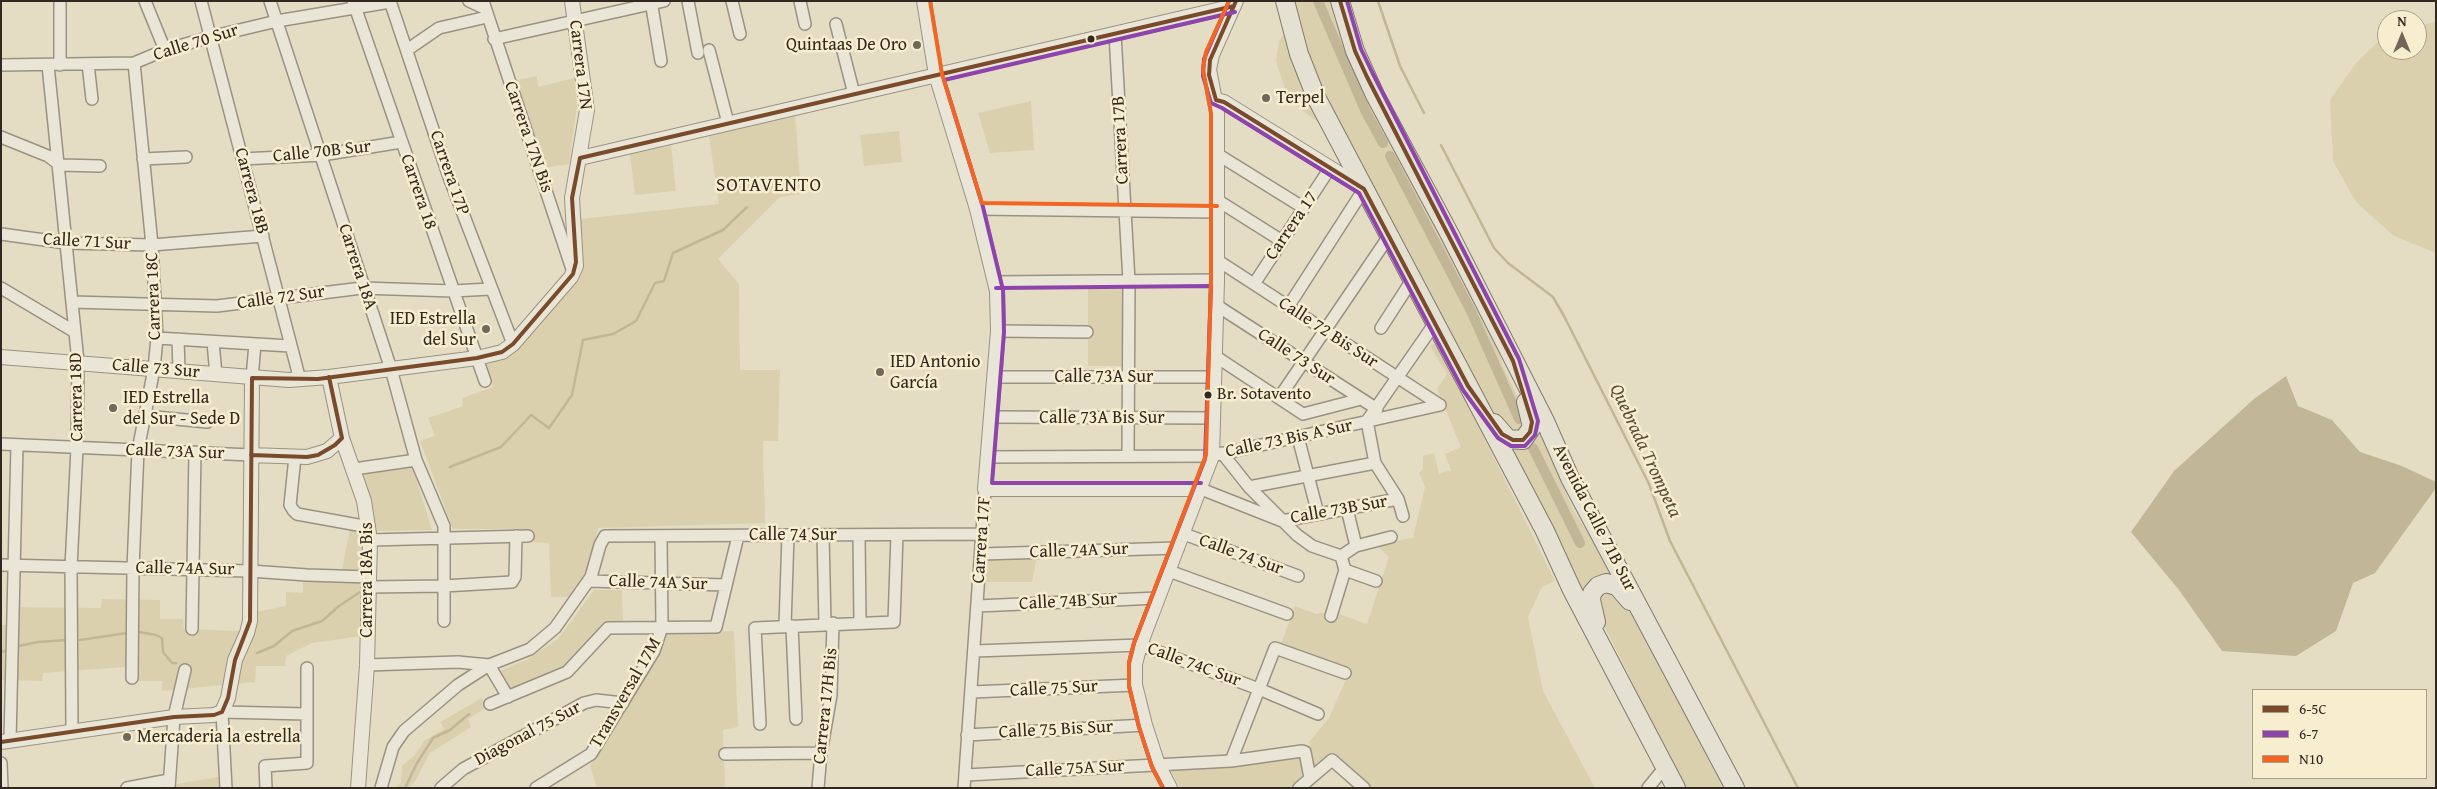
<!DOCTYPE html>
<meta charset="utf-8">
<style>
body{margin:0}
#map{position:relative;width:2437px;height:789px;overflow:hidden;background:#e5ddc3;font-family:"Gentium Book Plus",serif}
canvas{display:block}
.frame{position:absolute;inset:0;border:2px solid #332821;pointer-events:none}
.legend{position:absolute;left:2252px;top:689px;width:175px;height:90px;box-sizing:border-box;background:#f7eecf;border:1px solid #a99f89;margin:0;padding:6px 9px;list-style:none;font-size:15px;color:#332821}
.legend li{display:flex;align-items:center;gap:10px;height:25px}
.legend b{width:25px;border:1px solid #a99f89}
.north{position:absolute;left:2377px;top:10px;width:50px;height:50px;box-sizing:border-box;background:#f7eecf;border:1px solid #a99f89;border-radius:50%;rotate:0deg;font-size:14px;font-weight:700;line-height:20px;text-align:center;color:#332821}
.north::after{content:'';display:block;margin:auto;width:18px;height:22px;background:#71675a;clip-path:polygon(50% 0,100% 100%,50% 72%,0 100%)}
</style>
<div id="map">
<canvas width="2437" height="789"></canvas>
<div class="frame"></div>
<ul class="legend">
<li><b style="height:6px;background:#7a4b2a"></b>6-5C</li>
<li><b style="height:6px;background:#8e44ad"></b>6-7</li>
<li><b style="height:6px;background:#f26522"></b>N10</li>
</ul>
<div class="north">N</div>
</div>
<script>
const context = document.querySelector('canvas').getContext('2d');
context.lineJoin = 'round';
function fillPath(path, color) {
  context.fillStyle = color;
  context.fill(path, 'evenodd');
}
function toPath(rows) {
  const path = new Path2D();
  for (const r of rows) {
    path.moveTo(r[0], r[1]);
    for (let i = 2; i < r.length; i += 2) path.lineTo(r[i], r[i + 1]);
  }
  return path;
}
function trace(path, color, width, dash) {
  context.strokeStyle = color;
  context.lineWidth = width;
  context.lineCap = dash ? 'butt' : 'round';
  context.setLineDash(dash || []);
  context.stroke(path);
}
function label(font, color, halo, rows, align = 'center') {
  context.font = font + ' "Gentium Book Plus",serif';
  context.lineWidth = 5;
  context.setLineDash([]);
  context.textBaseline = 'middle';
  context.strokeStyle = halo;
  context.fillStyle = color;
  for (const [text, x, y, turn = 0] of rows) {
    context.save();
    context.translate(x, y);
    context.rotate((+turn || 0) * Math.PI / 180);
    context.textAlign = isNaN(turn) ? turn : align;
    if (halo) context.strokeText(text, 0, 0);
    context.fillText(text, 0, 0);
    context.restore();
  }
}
const green = toPath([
 [1292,1,1334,1,1493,334,1504,368,1527,417,1525,432,1504,431,1483,392,1470,375,1325,97,1311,64],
 [2436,22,2436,253,2394,236,2356,202,2333,161,2330,100,2356,63,2387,33,2387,50,2417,50,2417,26],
 [1284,33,1302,81,1324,127,1293,103,1285,89,1276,61,1279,41],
 [537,76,538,87,574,78,577,106,569,164,544,168,513,81],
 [1031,101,1034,150,990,153,978,113],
 [795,114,801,194,780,197,718,259,739,284,740,370,780,370,778,441,763,441,765,523,598,528,589,572,572,597,551,597,549,543,531,542,531,529,453,529,420,441,435,436,428,418,463,406,462,398,493,387,486,362,581,268,583,261,580,219,719,204,709,136],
 [899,131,902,162,864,166,860,135],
 [671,145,676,191,635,195,630,154],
 [1088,286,1124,286,1125,366,1088,366],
 [1437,342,1555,581,1542,587,1528,617,1543,691,1595,788,1372,788,1336,755,1315,771,1309,742,1329,718,1350,670,1281,644,1295,606,1316,614,1331,611,1367,624,1389,557,1375,544,1413,538,1425,487,1419,473,1423,469,1423,456,1434,453,1439,474,1451,470,1445,454,1461,447,1437,389,1447,374,1430,346],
 [1538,430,1574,511,1616,577,1592,580,1588,584,1583,598,1507,447],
 [412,465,432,530,375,531,364,474],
 [350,529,364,530,362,636,312,643,286,656,285,666,256,666,255,682,162,691,162,681,125,681,125,667,43,673,42,681,1,680,1,625,9,625,9,607,101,608,102,599,160,600,160,619,183,619,184,629,243,631,245,614,286,606,286,592,303,593,303,580,340,580],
 [985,557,1037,557,1032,582,984,582],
 [1607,588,1624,599,1691,717,1728,788,1685,788,1644,713,1633,684,1597,611,1601,590],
 [594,590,622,590,623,621,606,622,569,663,548,676,511,693,500,671,526,660,558,639],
 [734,631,738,727,723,730,725,788,597,788,590,765,600,752,651,666,667,632],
 [482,698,487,707,468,719,471,727,430,753,416,780,408,788,394,788,401,783,402,766,414,756,425,740,444,729,440,722],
 [1300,754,1304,780,1294,788,1180,788,1171,771],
 [224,776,224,788,153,788]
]);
const water = toPath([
 [2286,376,2298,406,2332,420,2360,452,2402,466,2436,482,2436,488,2375,573,2353,583,2336,631,2296,656,2222,651,2179,590,2131,532,2174,471,2254,399]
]);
const stream = toPath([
 [1378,1,1400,66,1424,113],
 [1441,145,1494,248,1508,263,1553,297,1564,316,1649,484,1670,541,1798,788],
 [450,467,501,447,531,415,549,428,572,395,583,340,613,334,636,321,655,283,664,281,673,253,723,230,747,207],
 [139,632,156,635,162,638,163,652,172,663,176,663],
 [80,640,127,633],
 [19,646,38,642,67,640],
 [1,652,8,650],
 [257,653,274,646,292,631,322,621,339,606,360,592],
 [405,788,417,763,433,738,450,730,469,714]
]);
const canal = toPath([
 [1318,1,1366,112,1383,143],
 [1390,156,1471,311,1519,419],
 [1533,448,1580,543]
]);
const minor = toPath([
 [145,1,165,50],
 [201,1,300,380],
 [270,1,391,369,416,460,444,526,444,621],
 [353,1,485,381],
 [390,1,449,177,513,344],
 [469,1,484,8],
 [483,1,573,272],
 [651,1,661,61],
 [688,1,698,53],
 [732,1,740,34],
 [800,1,805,24],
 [836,24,854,94],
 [1115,34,1129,281,1128,456],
 [494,39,664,1],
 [407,50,439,28,487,17],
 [709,50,728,123],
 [88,64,92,99],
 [1,65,134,63,165,50,210,37,277,21,390,2],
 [48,65,78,362,77,448,71,567,72,731],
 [60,65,60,1],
 [1,137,48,156,60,165,100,166],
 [1217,154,1304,208],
 [143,159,186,157],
 [242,159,322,155,401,142],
 [1217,200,1282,241],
 [977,209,1217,212],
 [1,234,66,243,152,245,263,236],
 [1217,260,1440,405],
 [996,282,1217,280],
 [1254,284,1330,168],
 [1,288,75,332],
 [72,302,217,306,362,288,453,291,490,289],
 [1216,305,1377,409],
 [1288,307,1364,189],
 [1381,328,1412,280],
 [998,331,1087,332],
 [157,338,290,346],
 [178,339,179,371],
 [213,342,216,375],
 [1215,356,1303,414,1361,399],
 [994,377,1215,377],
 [252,378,255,344],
 [1279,398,1389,236],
 [145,416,207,422],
 [990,417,1214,418],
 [1298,437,1318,514],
 [1,444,251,455],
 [1222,453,1249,487,1297,535,1312,546,1341,556],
 [295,457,290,505,293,510,297,514,369,527],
 [987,457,1212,456,1440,405],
 [354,469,416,460],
 [1249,487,1375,463],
 [1201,489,1282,521,1398,499],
 [1347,509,1356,546],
 [1403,516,1398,499,1375,463,1367,421,1435,323],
 [1184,534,1298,576],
 [823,535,825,624],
 [859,535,860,623],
 [370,540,528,536],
 [981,554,1178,548],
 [1341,556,1356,546,1391,537],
 [1,565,250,571,307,575,369,577],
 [1345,570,1376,581],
 [1169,571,1287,614],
 [589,581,726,585],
 [369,587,444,586,512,582,515,577,516,536],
 [977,606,1158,598],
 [1331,616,1345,570,1341,556],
 [785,626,788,535],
 [792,626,796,719],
 [192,629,195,452],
 [975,651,1140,645,1259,689,1318,714],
 [367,665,458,662,489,665,508,697],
 [132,678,133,568,138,450,154,369,157,338,152,245,134,63],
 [972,692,1135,685],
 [490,704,567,672,608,628,716,627,738,536],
 [760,724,755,628,894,622,897,535],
 [967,735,1145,725],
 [10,741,17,445],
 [725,754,821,753],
 [1231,761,1275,648,1345,673],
 [1,763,2,788],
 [966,775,1231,761,1302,751,1305,752,1310,778],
 [127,788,169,780],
 [169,788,174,717,185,670],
 [226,788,222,712,307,714],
 [266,788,265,766,307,763,307,668],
 [381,788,393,747,404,731,458,685,489,665,530,649,555,628,591,577,600,545,605,536,982,534],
 [441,788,463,769,584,703,596,700,623,703],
 [536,788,591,754,654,651,662,627,661,536],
 [818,788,821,753,831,695,833,623],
 [964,788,985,489],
 [1299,788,1332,760,1364,788],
 [1648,788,1665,767]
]);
const tertiary = toPath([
 [924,1,936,75,977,209,997,291,998,331,985,489,1201,489],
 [1216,100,1224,102,1364,189],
 [580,158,1234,6],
 [1,357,289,380,329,377,477,358,502,352,513,344,571,277,576,266,572,198,587,110,572,1],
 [329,377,342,438,364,501,370,540,367,665,358,788],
 [251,455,307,457,327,451,342,438],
 [1,742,174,717,214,715,222,712,228,698,235,660,247,633,250,621,252,378],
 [1170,788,1158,765,1145,725,1135,685,1135,664,1140,645,1212,456,1217,280,1217,112,1209,69,1212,55,1236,1]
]);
const trunk = toPath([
 [1285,1,1299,54,1316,97,1545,531,1572,590,1676,788],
 [1340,1,1355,51,1375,95,1448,231,1545,421,1570,478,1735,788],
 [1494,423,1508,439,1523,440,1532,427,1526,402],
 [1596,622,1591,600,1592,593,1598,586,1606,583,1617,586,1630,601]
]);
const bus1 = toPath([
 [1236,1,1210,60,1209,75,1216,100,1224,102,1364,189,1468,386,1502,434,1513,440,1523,440,1530,432,1532,422,1513,361,1367,77,1355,51,1340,1],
 [251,455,307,457,318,455,335,445,342,438,329,377],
 [1,742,174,717,214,715,222,712,228,698,235,660,250,621,252,378,318,379,477,358,502,352,513,344,573,274,576,262,572,198,580,158,1234,6]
]);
const bus2 = toPath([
 [1229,1,1204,59,1203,76,1211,103,1222,108,1359,193,1463,390,1498,438,1511,446,1525,446,1535,435,1538,421,1519,359,1373,74,1361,49,1347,1],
 [996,288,1211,286,1205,459,1134,643,1129,663,1129,686,1139,727,1152,767,1163,788],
 [1201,483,992,483,1004,332,1003,290,983,207,944,80,1235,12]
]);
const bus3 = toPath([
 [930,1,942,74,982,203,1217,206],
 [1163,788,1152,767,1139,727,1129,686,1129,663,1134,643,1206,455,1211,280,1211,113,1203,69,1206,52,1229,1]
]);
const markers = [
 [1091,39,4.5,"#332821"],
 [917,45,5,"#71675a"],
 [1266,98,5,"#71675a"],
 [486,329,5,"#71675a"],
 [880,372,5,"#71675a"],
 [1208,395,4.5,"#332821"],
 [113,408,5,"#71675a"],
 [127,737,5,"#71675a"]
];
const busNames = [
 ["Br. Sotavento",1217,395]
];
const streetNames = [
 ["Calle 70 Sur",196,43,-17],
 ["Carrera 17N",580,65,83],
 ["Carrera 17N Bis",528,137,71],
 ["Carrera 17B",1121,140,-93],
 ["Calle 70B Sur",322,152,-6],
 ["Carrera 17P",449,173,71],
 ["Carrera 18B",251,191,75],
 ["Carrera 18",418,192,71],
 ["Carrera 17",1292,226,-56],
 ["Calle 71 Sur",87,242,3],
 ["Carrera 18A",357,267,72],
 ["Carrera 18C",154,296,-92],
 ["Calle 72 Sur",281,298,-8],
 ["Calle 72 Bis Sur",1328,333,33],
 ["Calle 73 Sur",1296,357,33],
 ["Calle 73 Sur",156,369,5],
 ["Calle 73A Sur",1104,377],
 ["Carrera 18D",77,397,-91],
 ["Calle 73A Bis Sur",1102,418],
 ["Calle 73 Bis A Sur",1289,439,-12],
 ["Calle 73A Sur",175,452,2],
 ["Calle 73B Sur",1339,510,-10],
 ["Avenida Calle 71B Sur",1594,518,63],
 ["Calle 74 Sur",793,535],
 ["Carrera 17F",982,540,-86],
 ["Calle 74A Sur",1079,551,-2],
 ["Calle 74 Sur",1241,555,20],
 ["Calle 74A Sur",185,569,1],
 ["Carrera 18A Bis",367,580,-90],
 ["Calle 74A Sur",658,583,2],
 ["Calle 74B Sur",1068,602,-3],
 ["Calle 74C Sur",1194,665,20],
 ["Calle 75 Sur",1054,689,-3],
 ["Transversal 17M",626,693,-60],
 ["Carrera 17H Bis",826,706,-84],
 ["Calle 75 Bis Sur",1056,730,-3],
 ["Diagonal 75 Sur",528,734,-28],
 ["Calle 75A Sur",1075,769,-3]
];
const poiNames = [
 ["Quintaas De Oro",907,45,"right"],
 ["Terpel",1276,98],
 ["IED Estrella",476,319,"right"],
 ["del Sur",476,340,"right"],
 ["IED Antonio",890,362],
 ["García",890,383],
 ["IED Estrella",123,398],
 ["del Sur - Sede D",123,419],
 ["Mercaderia la estrella",137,737]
];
const neighbourhoodNames = [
 ["SOTAVENTO",769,186]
];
const waterNames = [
 ["Quebrada Trompeta",1645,451,65]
];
fillPath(green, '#dbd0ae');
fillPath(water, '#c1b696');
trace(stream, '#c1b696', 2.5);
trace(canal, '#c1b696', 10);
trace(minor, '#999283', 14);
trace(tertiary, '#999283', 16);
trace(trunk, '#807a6d', 20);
trace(minor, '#e9e6d8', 11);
trace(tertiary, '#e9e6d8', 14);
trace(trunk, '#e5e1d2', 18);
trace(bus1, '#7a4b2a', 4);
trace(bus2, '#8e44ad', 4);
trace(bus3, '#f26522', 4);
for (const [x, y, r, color] of markers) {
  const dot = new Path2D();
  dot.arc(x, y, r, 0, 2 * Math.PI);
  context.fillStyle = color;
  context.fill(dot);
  trace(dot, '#f7eecf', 2);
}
label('17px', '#332821', '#f7eecf', busNames, 'left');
label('18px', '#332821', '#f7eecf', streetNames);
label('18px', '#332821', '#f7eecf', poiNames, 'left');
context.letterSpacing = '1px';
label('19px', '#332821', '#f7eecf', neighbourhoodNames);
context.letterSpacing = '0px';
label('italic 19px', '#594e3e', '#f7eecf', waterNames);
</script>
